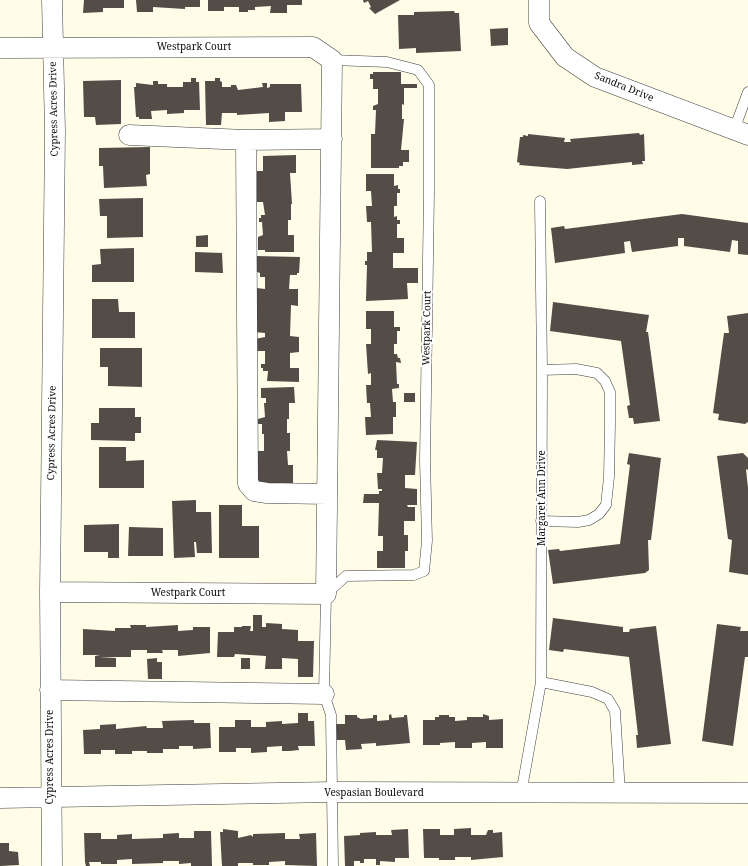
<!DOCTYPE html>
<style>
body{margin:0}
canvas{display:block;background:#fffce8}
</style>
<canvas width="748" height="866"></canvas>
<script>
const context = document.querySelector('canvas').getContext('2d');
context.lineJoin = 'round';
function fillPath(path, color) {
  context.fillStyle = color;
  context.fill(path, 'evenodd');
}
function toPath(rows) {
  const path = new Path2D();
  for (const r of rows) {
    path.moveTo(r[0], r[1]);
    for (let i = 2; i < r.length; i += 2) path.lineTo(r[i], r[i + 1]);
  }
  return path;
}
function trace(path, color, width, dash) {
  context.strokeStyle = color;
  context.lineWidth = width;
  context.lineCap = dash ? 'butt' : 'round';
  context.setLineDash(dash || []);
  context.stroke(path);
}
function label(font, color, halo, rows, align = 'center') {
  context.font = font + ' "Noto Serif",serif';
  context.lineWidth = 4;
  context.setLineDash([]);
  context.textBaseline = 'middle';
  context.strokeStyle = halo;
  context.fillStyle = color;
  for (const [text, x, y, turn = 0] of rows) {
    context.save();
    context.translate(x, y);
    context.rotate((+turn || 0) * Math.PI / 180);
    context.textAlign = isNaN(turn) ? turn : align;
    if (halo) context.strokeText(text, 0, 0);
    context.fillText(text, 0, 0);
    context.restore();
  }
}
const building = toPath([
 [84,0,124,0,124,8,103,8,103,12,83,13],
 [136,0,200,0,200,7,185,7,185,9,153,7,153,12,137,12],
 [208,0,302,0,302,5,287,5,287,13,270,13,271,6,255,7,255,10,248,10,248,12,239,12,239,7,224,7,224,11,208,11],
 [363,0,400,0,375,14,369,8,371,7,368,1,364,3],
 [454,11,455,13,459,13,461,51,416,53,416,48,399,49,398,15,414,15,414,12],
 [508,28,508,45,491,46,490,29],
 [373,72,401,72,401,84,417,84,417,88,404,88,404,105,402,104,402,119,404,119,401,150,409,150,409,162,403,162,403,166,399,166,399,168,371,168,371,134,375,134,376,110,373,110,373,106,378,104,378,89,373,89,373,79,370,79,370,74,373,74],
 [191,78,196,78,196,82,199,82,200,110,184,110,184,113,167,114,167,110,151,111,152,119,139,119,139,117,136,117,134,87,136,87,136,83,153,85,153,81,158,81,158,84,167,84,167,87,183,87,183,82,191,82],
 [215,78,220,78,220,81,222,82,222,87,231,87,231,85,236,85,238,90,263,87,262,83,267,83,267,88,270,87,270,84,301,84,302,112,285,112,285,121,269,122,269,113,237,115,237,113,222,113,221,125,206,125,205,81,215,81],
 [121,80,121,124,96,125,95,117,84,117,83,81],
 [639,133,640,135,644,134,645,161,642,161,643,164,632,165,632,162,567,169,519,165,520,163,517,162,520,137,523,137,523,135,528,136,528,134,565,138,564,142,571,142,570,139],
 [150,147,150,174,146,175,147,186,104,188,103,166,99,166,99,148],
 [296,155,296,173,290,173,292,204,291,204,291,220,288,220,288,235,294,235,294,252,265,252,265,250,258,250,258,237,263,235,262,222,259,222,259,218,261,218,261,215,265,215,263,202,257,202,257,171,263,171,263,156],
 [366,174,394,174,394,186,398,185,398,189,400,189,400,193,397,193,397,206,394,206,394,217,397,216,397,220,400,220,400,224,397,224,397,238,404,238,404,253,393,253,393,268,418,268,418,283,407,283,408,299,366,301,367,265,365,265,365,261,367,261,367,252,372,252,371,222,367,222,366,206,372,206,371,191,366,191],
 [143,198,143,237,107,238,107,216,100,216,99,199],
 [682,214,748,223,748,255,738,254,738,241,732,240,730,252,684,246,684,238,678,238,678,246,632,252,630,241,624,242,625,253,555,263,551,228,564,226,565,229],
 [208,235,208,247,196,247,196,236],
 [134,248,134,282,92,282,92,265,101,264,100,249],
 [195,252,222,253,223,273,195,272],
 [255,256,300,257,299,273,297,273,297,275,290,275,289,289,298,289,298,306,291,305,290,336,299,337,299,352,290,353,290,368,299,368,299,382,267,381,268,371,263,371,263,368,261,368,261,364,265,364,265,351,255,351,255,339,265,337,265,333,254,332,257,288,265,289,265,277,260,277,260,273,254,271],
 [92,299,118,299,119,312,135,312,135,338,92,338],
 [553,302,649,315,646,332,648,332,660,421,634,424,633,418,629,418,627,406,630,405,621,341,550,331],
 [366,311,394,311,394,327,400,327,400,331,397,331,397,344,394,344,394,354,397,354,398,358,400,358,401,363,396,362,397,384,399,384,399,388,392,389,393,402,396,402,396,417,393,417,393,434,366,435,365,417,371,417,370,403,367,403,366,385,371,385,371,373,368,374,366,344,371,344,371,329,366,329],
 [748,313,748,422,745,424,718,420,719,414,713,413,724,333,729,333,727,316],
 [100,348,142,348,142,387,108,386,108,367,100,367],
 [294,387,295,403,289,403,289,419,287,419,287,433,290,433,290,451,287,451,288,465,293,465,293,483,259,484,259,480,256,480,257,451,264,451,264,434,262,434,262,424,258,424,258,419,265,417,264,403,266,403,266,398,261,398,261,388],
 [404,393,415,393,415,402,404,402],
 [99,408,135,408,135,417,141,417,141,433,135,433,135,441,91,440,91,423,99,423],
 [377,440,417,442,415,475,405,475,405,488,417,489,417,505,407,505,408,507,415,507,415,521,404,521,404,535,408,535,408,551,405,551,405,568,377,568,377,551,383,551,383,536,378,536,379,503,363,503,364,494,379,494,379,491,382,491,382,489,378,489,377,473,382,473,383,458,377,458,377,450,375,450],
 [99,447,126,447,126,461,144,460,144,488,99,488],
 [629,453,661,458,651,540,648,540,649,570,645,573,553,584,548,550,559,549,560,551,620,544,630,465,627,464],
 [743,453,748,458,748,470,746,469,748,488,748,575,729,572,732,540,728,539,717,456],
 [196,500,196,512,211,512,212,553,197,553,196,542,194,542,195,557,174,558,172,501],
 [219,505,242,505,242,526,259,526,259,558,219,558],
 [119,524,119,558,108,558,108,552,84,552,84,525],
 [129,527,163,528,163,556,128,556],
 [253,615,262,615,262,627,266,627,266,623,282,624,282,629,298,630,298,641,314,641,313,677,298,677,298,659,282,658,282,669,265,669,266,656,235,654,234,657,217,657,218,632,234,632,234,627,242,627,242,626,251,626,250,631,253,631],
 [553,618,623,627,623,632,629,632,630,629,656,626,671,744,637,748,636,735,638,735,629,657,564,649,563,652,549,650],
 [717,624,741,627,740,631,748,631,748,657,745,657,733,746,702,741],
 [130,625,146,625,146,627,178,625,178,631,193,630,193,627,210,627,210,653,178,656,178,650,162,650,163,653,147,653,147,650,131,650,131,657,99,657,116,658,116,667,95,667,95,656,100,655,83,655,83,629,115,631,115,628,131,628],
 [157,658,157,662,162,662,162,679,148,679,147,659],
 [241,658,250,658,250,669,241,669],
 [298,713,308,713,308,721,314,721,315,746,298,746,299,750,290,751,282,751,282,746,267,747,267,752,251,753,251,748,236,748,236,752,219,752,219,727,235,727,235,720,251,720,251,727,266,727,266,722,282,721,282,724,298,723],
 [391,714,392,718,404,717,404,715,407,715,410,743,376,746,376,743,361,744,362,749,346,750,345,740,336,740,336,724,345,724,345,715,357,715,357,717,361,719,373,718,373,715,377,715,377,721,389,720,389,715],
 [483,714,489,716,489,720,503,719,503,748,486,748,486,742,472,743,472,748,455,748,455,742,440,743,440,745,423,745,423,720,435,720,435,717,439,717,439,715,449,715,449,717,455,717,455,721,467,720,467,717,483,717],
 [194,720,194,723,210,723,211,748,193,749,193,746,179,746,179,749,163,749,163,753,147,753,147,751,132,751,132,754,115,754,115,750,101,750,101,754,84,754,83,730,100,729,100,725,116,724,116,729,146,726,147,728,163,728,162,721],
 [471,828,471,835,486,835,488,830,493,830,493,833,502,832,503,857,471,860,471,857,455,857,455,860,439,860,439,858,424,858,423,829,440,829,440,835,454,835,454,829],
 [223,829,238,831,238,838,251,835,253,837,253,834,285,833,285,839,300,839,299,834,316,833,317,866,285,865,285,861,269,862,269,865,253,865,253,863,238,863,238,866,222,866,220,832,223,832],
 [408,829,409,858,395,858,395,862,380,861,380,865,376,865,376,859,364,859,364,863,360,863,360,861,354,861,354,866,345,866,344,836,360,835,360,833,376,832,376,835,392,835,391,830],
 [194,831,211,831,212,866,191,866,191,863,179,864,179,861,163,861,163,863,132,864,132,859,117,860,117,864,101,864,101,862,89,862,90,866,86,866,85,862,84,833,101,833,101,839,117,839,117,835,132,834,132,839,163,838,163,834,179,833,179,838,194,838],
 [0,843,9,843,9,851,18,852,19,865,0,866]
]);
const lane = toPath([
 [332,60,387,62,418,70,429,85,429,192,425,460,427,541,424,571,414,575,346,576,326,594,324,694,331,715,333,866],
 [734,130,748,92],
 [541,521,578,522,589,520,599,514,606,505,609,477,610,424,610,392,605,381,597,373,576,369,542,370],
 [541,682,592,692,608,699,615,711,620,793],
 [521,794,541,682,542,370,540,201]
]);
const street = toPath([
 [539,0,539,23,565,57,595,77,748,135],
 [0,48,313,47,332,60,326,594,50,592],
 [129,135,246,140,332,139],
 [246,140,248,484,254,491,267,493,327,494],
 [50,690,324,694],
 [0,798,333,792,748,793],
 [52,866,50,592,55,131,52,0]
]);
const streetNames = [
 ["Westpark Court",194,47],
 ["Sandra Drive",624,87,22],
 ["Cypress Acres Drive",54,109,-91],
 ["Westpark Court",427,328,-89],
 ["Cypress Acres Drive",52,433,-89],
 ["Margaret Ann Drive",542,498,-90],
 ["Westpark Court",188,593],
 ["Cypress Acres Drive",50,757,-90],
 ["Vespasian Boulevard",374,793]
];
fillPath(building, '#534c47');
trace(lane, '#3e3e3e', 11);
trace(street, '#3e3e3e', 21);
trace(lane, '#fff', 10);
trace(street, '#fff', 20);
label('10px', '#0b0b0b', '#fff', streetNames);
</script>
